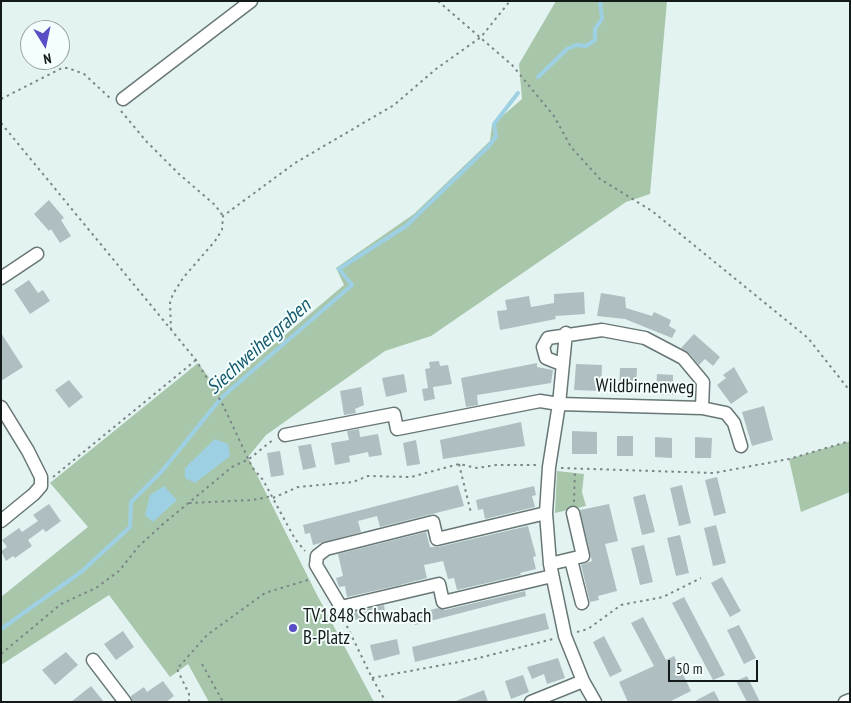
<!DOCTYPE html>
<style>
body{margin:0}
#map{position:relative;width:851px;height:703px;overflow:hidden;background:#e2f3f1;font-family:"PT Sans Narrow",sans-serif}
canvas{display:block}
.frame{position:absolute;inset:0;border:2px solid #141a19;pointer-events:none}
.north{position:absolute;left:20px;top:20px;width:50px;height:50px;box-sizing:border-box;background:#f4fffd;border:1px solid #9aa3a2;border-radius:50%;rotate:170deg;font-size:14px;font-weight:700;line-height:20px;text-align:center;color:#141a19}
.north::after{content:'';display:block;margin:auto;width:18px;height:22px;background:#5a4ec6;clip-path:polygon(50% 0,100% 100%,50% 72%,0 100%)}
.scale{position:absolute;left:668px;top:660px;width:90px;height:22px;box-sizing:border-box;border:2px solid #141a19;border-top:0;padding-left:6px;font-size:15px;line-height:18px;white-space:nowrap;color:#141a19;-webkit-text-stroke:4px #f4fffd;paint-order:stroke}
</style>
<div id="map">
<canvas width="851" height="703"></canvas>
<div class="frame"></div>
<div class="north">N</div>
<div class="scale">50 m</div>
</div>
<script>
const context = document.querySelector('canvas').getContext('2d');
context.lineJoin = 'round';
function fillPath(path, color) {
  context.fillStyle = color;
  context.fill(path, 'evenodd');
}
function toPath(rows) {
  const path = new Path2D();
  for (const r of rows) {
    path.moveTo(r[0], r[1]);
    for (let i = 2; i < r.length; i += 2) path.lineTo(r[i], r[i + 1]);
  }
  return path;
}
function trace(path, color, width, dash) {
  context.strokeStyle = color;
  context.lineWidth = width;
  context.lineCap = dash ? 'butt' : 'round';
  context.setLineDash(dash || []);
  context.stroke(path);
}
function label(font, color, halo, rows, align = 'center') {
  context.font = font + ' "PT Sans Narrow",sans-serif';
  context.lineWidth = 4;
  context.setLineDash([]);
  context.textBaseline = 'middle';
  context.strokeStyle = halo;
  context.fillStyle = color;
  for (const [text, x, y, turn = 0] of rows) {
    context.save();
    context.translate(x, y);
    context.rotate((+turn || 0) * Math.PI / 180);
    context.textAlign = isNaN(turn) ? turn : align;
    if (halo) context.strokeText(text, 0, 0);
    context.fillText(text, 0, 0);
    context.restore();
  }
}
const green = toPath([
 [556,1,667,1,650,194,626,202,431,336,385,351,266,435,248,457,316,593,374,702,209,702,188,664,170,677,109,595,1,665,1,597,88,527,50,483,198,363,219,391,344,285,336,268,414,214,490,141,492,125,522,99,519,64],
 [850,441,850,492,801,512,789,459],
 [557,471,584,474,582,492,586,506,555,513]
]);
const water = toPath([
 [215,439,228,444,230,456,195,483,185,478,185,468],
 [164,486,177,500,153,522,145,515,150,495]
]);
const stream = toPath([
 [538,77,567,49,576,45,586,46,595,40,595,29,602,19,600,1],
 [1,629,81,572,130,527,131,502,162,471,222,397,352,285,339,269,406,226,489,146,496,136,494,124,518,93]
]);
const building = toPath([
 [49,200,64,218,61,220,71,236,60,243,51,229,49,231,34,214],
 [29,280,38,293,43,290,50,301,30,314,14,290],
 [584,292,585,314,555,316,556,319,500,330,497,311,507,310,505,300,529,296,531,307,554,303,554,294],
 [601,293,625,297,626,308,652,316,654,312,671,320,669,326,676,330,672,338,625,319,597,316],
 [1,333,23,367,1,381],
 [694,334,720,357,713,366,705,359,699,365,689,353,681,348],
 [439,361,440,366,448,365,452,384,433,387,435,399,424,401,422,389,428,388,425,369,430,368,429,362],
 [537,363,537,367,553,370,551,383,477,395,478,405,466,407,461,378],
 [576,364,602,365,601,391,574,390],
 [734,367,748,392,731,404,717,385,726,378,723,375],
 [620,368,637,368,636,391,619,391],
 [404,374,407,392,386,397,382,378],
 [657,374,673,375,673,395,656,394],
 [69,380,83,397,69,408,55,390],
 [361,387,364,405,355,409,356,413,344,415,340,391],
 [764,406,773,440,752,446,742,412],
 [521,422,525,446,443,459,440,440],
 [359,429,360,437,378,434,382,455,369,457,368,452,349,456,350,462,335,465,331,443,349,440,347,431],
 [572,431,597,432,597,454,572,454],
 [617,436,633,436,633,456,617,456],
 [655,437,672,438,672,458,655,457],
 [695,437,712,438,711,458,695,458],
 [416,440,420,464,407,466,403,443],
 [311,444,316,467,303,470,298,446],
 [280,451,284,475,271,477,267,453],
 [717,477,726,513,714,516,705,480],
 [458,485,464,506,380,527,377,516,358,521,361,532,313,545,310,533,305,534,303,525],
 [682,485,691,523,679,526,670,488],
 [534,486,536,495,532,496,535,507,485,519,483,509,478,510,476,500],
 [645,494,655,532,642,535,633,497],
 [49,504,61,521,46,532,43,529,28,540,32,546,15,558,13,556,6,561,1,551,7,547,2,540,19,528,22,532,38,521,33,515],
 [609,504,618,541,605,544,617,591,598,596,599,600,590,602,581,565,592,561,580,510],
 [716,525,726,563,713,566,704,528],
 [528,526,536,556,533,557,536,569,520,573,521,575,457,590,454,578,448,579,443,561,424,565,427,578,396,586,347,597,345,586,339,587,336,578,343,576,338,554,426,532,430,547,438,547],
 [680,535,689,573,676,576,667,538],
 [644,545,653,582,640,585,631,548],
 [722,577,741,611,730,617,711,583],
 [525,591,526,596,415,625,412,615,438,608,445,610],
 [684,597,725,675,713,680,672,603],
 [384,605,385,612,355,620,353,612],
 [545,613,549,629,415,662,412,647],
 [643,617,666,660,674,656,691,691,669,702,628,702,619,682,654,666,631,623],
 [739,625,756,658,744,664,727,630],
 [123,631,134,647,116,660,104,644],
 [604,636,622,671,610,677,593,642],
 [397,639,400,654,374,661,370,645],
 [66,652,78,665,55,685,42,670],
 [558,658,565,678,547,684,544,674,532,679,527,667],
 [523,675,529,692,511,699,505,681],
 [747,676,760,702,747,702,736,681],
 [163,681,174,696,166,702,133,702,131,696,144,687,147,692],
 [91,686,104,702,71,702],
 [484,690,488,702,456,702,456,701],
 [714,691,720,702,693,702]
]);
const path = toPath([
 [438,1,512,65,554,116,571,147,600,179,652,211,808,338,850,391],
 [1,99,62,68,68,68,84,74,111,99],
 [121,111,146,141,179,174,215,205,223,216],
 [1,123,196,360,222,403,252,467,263,480,295,539,305,551],
 [171,330,170,303,173,294,183,278,215,241,222,230,223,216,295,163,394,105,436,69,481,37,510,1],
 [459,464,471,513],
 [561,468,714,473,789,459,850,441],
 [53,477,196,360],
 [273,498,298,487,353,482,368,476,411,477,459,464,477,468,496,465,537,465],
 [574,502,575,469],
 [189,503,253,500,272,496],
 [344,620,372,678,386,702],
 [577,632,588,629,621,605,663,597,701,578],
 [1,654,61,604,96,588,119,571,139,546,163,524,232,467,249,459,274,439],
 [202,664,223,702],
 [372,678,475,659,553,639],
 [189,702,189,694,177,669,207,635,265,593,311,579]
]);
const minor = toPath([
 [123,99,251,1],
 [1,278,37,254],
 [566,333,559,404,549,467,546,513,550,564,565,636,583,681,595,702],
 [1,407,28,451,41,477,41,486,34,494,1,521],
 [702,408,726,413,734,423,741,446],
 [285,435,394,414,397,429,540,401,559,404,702,408,703,382,683,358,645,338,602,330,548,338,543,347,546,358,561,364],
 [546,513,437,539,433,522,326,549,317,556,316,565,341,607,439,584,443,602,552,576],
 [571,560,582,603],
 [550,564,583,556,573,513],
 [93,660,125,702],
 [531,702,583,681],
 [845,702,850,700]
]);
const markers = [
 [293,628,5,"#5a4ec6"]
];
const streetNames = [
 ["Wildbirnenweg",645,387,1]
];
const poiNames = [
 ["TV1848 Schwabach",303,617],
 ["B-Platz",303,639]
];
const waterNames = [
 ["Siechweihergraben",259,347,-42]
];
fillPath(green, '#a8c6aa');
fillPath(water, '#9ed0e4');
trace(stream, '#9ed0e4', 4);
fillPath(building, '#afbfc1');
trace(minor, '#687775', 15);
trace(path, '#7b8685', 2, [2.5, 4]);
trace(minor, '#fff', 12);
for (const [x, y, r, color] of markers) {
  const dot = new Path2D();
  dot.arc(x, y, r, 0, 2 * Math.PI);
  context.fillStyle = color;
  context.fill(dot);
  trace(dot, '#f4fffd', 2);
}
label('19px', '#141a19', '#f4fffd', streetNames);
label('19px', '#141a19', '#f4fffd', poiNames, 'left');
label('italic 20px', '#15576c', '#f4fffd', waterNames);
</script>
